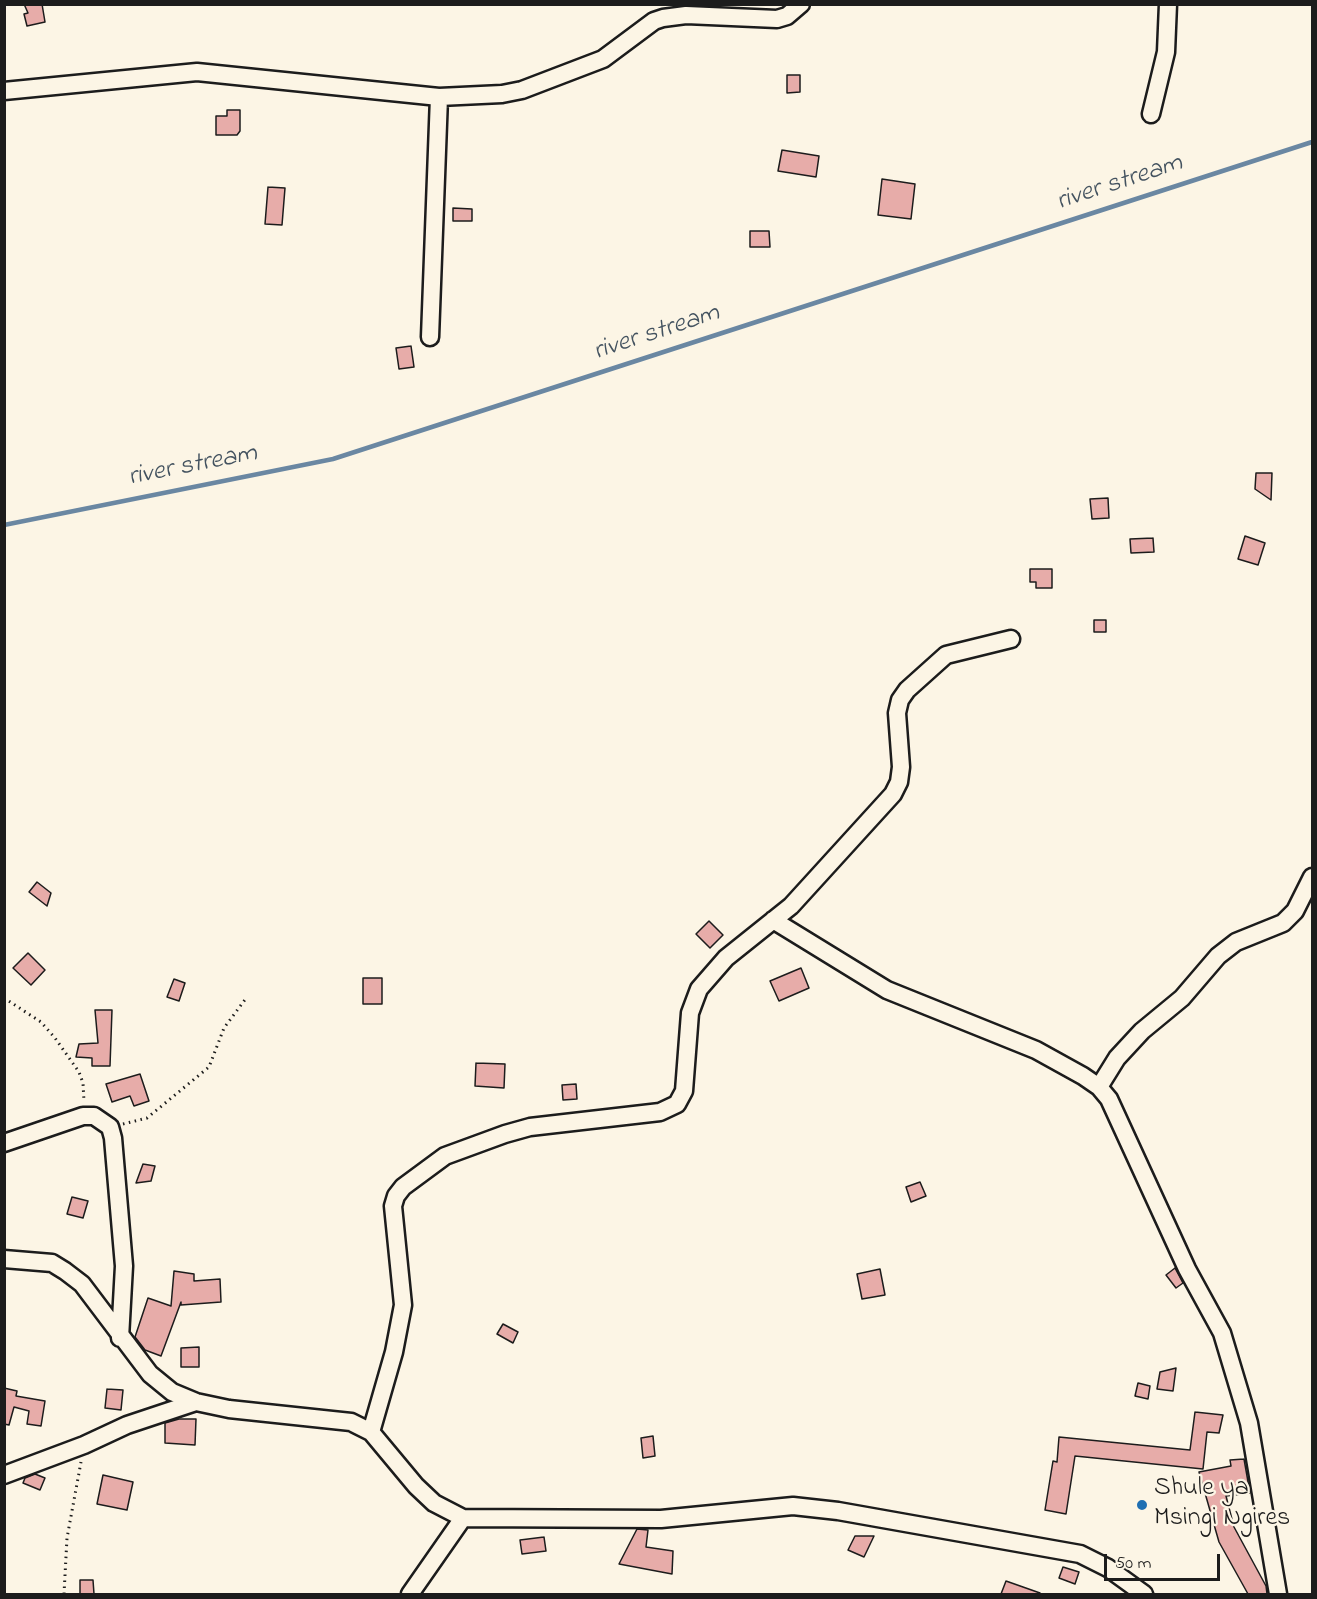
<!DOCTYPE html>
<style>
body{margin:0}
#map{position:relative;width:1317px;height:1599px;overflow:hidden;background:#fcf5e5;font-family:"Indie Flower",sans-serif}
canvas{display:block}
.frame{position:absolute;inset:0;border:6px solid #1c1c1c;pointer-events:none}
.scale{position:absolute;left:1104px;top:1554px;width:116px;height:27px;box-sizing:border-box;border:3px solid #1c1c1c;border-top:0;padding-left:8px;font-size:18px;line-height:21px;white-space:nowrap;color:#1c1c1c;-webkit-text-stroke:4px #fcf5e5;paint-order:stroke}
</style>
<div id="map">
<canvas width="1317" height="1599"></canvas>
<div class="frame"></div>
<div class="scale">50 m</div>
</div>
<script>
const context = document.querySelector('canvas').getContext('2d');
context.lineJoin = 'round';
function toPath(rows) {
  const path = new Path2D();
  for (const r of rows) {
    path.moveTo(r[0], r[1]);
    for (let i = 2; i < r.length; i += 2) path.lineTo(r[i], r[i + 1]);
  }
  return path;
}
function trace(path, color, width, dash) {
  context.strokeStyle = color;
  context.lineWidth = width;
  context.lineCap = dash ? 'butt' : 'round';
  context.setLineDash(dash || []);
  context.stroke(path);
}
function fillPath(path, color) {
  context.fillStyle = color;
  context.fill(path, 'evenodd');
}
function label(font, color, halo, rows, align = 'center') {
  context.font = font + ' "Indie Flower",sans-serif';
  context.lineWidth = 4.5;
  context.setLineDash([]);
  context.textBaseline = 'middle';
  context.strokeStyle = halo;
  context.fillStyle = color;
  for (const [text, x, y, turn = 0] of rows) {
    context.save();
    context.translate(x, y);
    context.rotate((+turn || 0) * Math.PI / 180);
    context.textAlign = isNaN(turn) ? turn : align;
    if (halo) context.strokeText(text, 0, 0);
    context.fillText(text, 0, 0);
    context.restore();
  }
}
const stream = toPath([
 [4,525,333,459,1312,142]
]);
const building = toPath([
 [24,4,42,4,45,22,27,26,24,14,28,13,24,4],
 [787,75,800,75,800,92,787,93,787,75],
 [227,110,240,110,240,131,237,135,216,135,216,116,227,116,227,110],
 [782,150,819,156,816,177,778,171,782,150],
 [882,179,915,184,911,219,878,215,882,179],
 [268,187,285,188,282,225,265,224,268,187],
 [453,208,472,209,472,221,453,221,453,208],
 [750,231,769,231,770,247,750,247,750,231],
 [411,346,414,367,399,369,396,348,411,346],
 [1256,473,1272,473,1271,500,1255,489,1256,473],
 [1108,498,1109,518,1092,519,1090,499,1108,498],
 [1245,536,1265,543,1258,565,1238,559,1245,536],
 [1153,538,1154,552,1131,553,1130,539,1153,538],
 [1030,569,1052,569,1052,588,1036,588,1036,582,1030,582,1030,569],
 [1094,620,1106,620,1106,632,1094,632,1094,620],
 [37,882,51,893,47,906,29,892,37,882],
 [709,921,723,935,710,948,696,934,709,921],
 [28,953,45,970,31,985,13,968,28,953],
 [801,968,809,988,779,1001,770,981,801,968],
 [363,978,382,978,382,1004,363,1004,363,978],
 [174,979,185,983,179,1001,167,997,174,979],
 [95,1010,112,1010,110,1066,92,1066,92,1058,76,1057,79,1044,98,1043,95,1010],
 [476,1063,505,1064,504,1088,475,1086,476,1063],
 [140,1074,149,1101,134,1106,130,1096,112,1102,106,1084,140,1074],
 [576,1084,577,1099,563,1100,562,1085,576,1084],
 [143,1164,155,1166,151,1181,136,1183,143,1164],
 [920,1182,926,1196,911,1202,906,1187,920,1182],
 [72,1197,88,1201,83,1218,67,1214,72,1197],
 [1175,1268,1183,1283,1176,1288,1166,1275,1175,1268],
 [880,1269,885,1295,862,1299,857,1274,880,1269],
 [174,1271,194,1274,194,1281,220,1279,221,1302,181,1305,181,1302,161,1356,145,1350,135,1337,148,1298,171,1306,174,1271],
 [503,1324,518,1332,513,1343,497,1334,503,1324],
 [199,1347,199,1367,181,1367,181,1348,199,1347],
 [1176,1368,1173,1391,1157,1389,1160,1372,1176,1368],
 [1138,1383,1150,1386,1148,1399,1135,1396,1138,1383],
 [4,1388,17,1391,16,1396,45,1401,41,1426,27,1424,29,1411,14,1407,9,1425,4,1424,4,1388],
 [107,1389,123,1390,121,1410,105,1408,107,1389],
 [1195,1412,1223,1415,1219,1433,1207,1432,1203,1469,1075,1456,1066,1514,1045,1510,1053,1461,1057,1462,1059,1437,1190,1450,1195,1412],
 [179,1419,196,1419,195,1445,165,1443,165,1423,179,1419],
 [653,1436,655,1456,643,1458,641,1438,653,1436],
 [1244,1459,1250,1493,1226,1496,1234,1527,1266,1586,1267,1594,1248,1594,1219,1542,1199,1472,1231,1466,1230,1460,1244,1459],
 [35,1474,45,1478,40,1490,23,1483,25,1478,35,1474],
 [103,1475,133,1482,127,1510,97,1504,103,1475],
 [637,1529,648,1530,646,1547,673,1551,672,1574,619,1564,637,1529],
 [855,1536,874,1536,864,1557,848,1550,855,1536],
 [544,1537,546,1551,522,1554,520,1540,544,1537],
 [1063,1567,1079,1572,1075,1584,1059,1578,1063,1567],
 [80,1580,93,1580,94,1594,80,1594,80,1580],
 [1006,1581,1040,1593,1040,1594,1001,1594,1006,1581]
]);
const path = toPath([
 [4,998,41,1022,55,1038,79,1072,83,1083,84,1102],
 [123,1124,147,1118,209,1067,224,1028,247,997],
 [64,1594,67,1538,81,1462]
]);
const minor = toPath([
 [4,91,197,72,439,97,502,94,522,90,603,59,654,21,663,18,686,15,777,19,787,16,801,4],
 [1151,114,1166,52,1168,4],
 [430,337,439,97],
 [773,920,887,990,1036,1050,1083,1076,1099,1087,1109,1099,1187,1269,1222,1333,1249,1423,1278,1594],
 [1099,1087,1117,1058,1142,1031,1182,998,1218,956,1236,942,1283,923,1295,911,1312,877],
 [4,1143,83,1116,94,1116,110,1127,113,1138,124,1266,120,1338],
 [4,1259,52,1263,65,1271,82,1284,150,1374,172,1392,196,1402,229,1409,351,1422,371,1432,416,1486,434,1503,463,1518,661,1519,793,1506,838,1511,1080,1554,1108,1568,1144,1594],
 [371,1432,394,1352,403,1305,393,1206,396,1196,403,1187,445,1156,505,1134,530,1127,660,1112,677,1104,684,1091,690,1013,699,989,726,958,791,906,893,794,899,782,901,767,897,713,900,700,907,690,946,655,1011,639],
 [4,1475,84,1445,127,1425,196,1402],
 [410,1594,463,1518]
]);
const markers = [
 [1142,1505,6,"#1f6fb2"]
];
const poiNames = [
 ["Shule ya",1154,1490],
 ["Msingi Ngires",1154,1520]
];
const waterNames = [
 ["river stream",1120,184,-18],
 ["river stream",657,334,-18],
 ["river stream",193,467,-11]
];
trace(stream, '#6a87a2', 4.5);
fillPath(building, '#e7aca9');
trace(building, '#1c1c1c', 1.5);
trace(minor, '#1c1c1c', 21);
trace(path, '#1c1c1c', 3, [1.5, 4.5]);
trace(minor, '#fcf5e5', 16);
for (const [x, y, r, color] of markers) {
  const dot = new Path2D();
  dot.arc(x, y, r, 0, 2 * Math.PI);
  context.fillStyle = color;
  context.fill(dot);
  trace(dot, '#fcf5e5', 2);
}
label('26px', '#1c1c1c', '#fcf5e5', poiNames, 'left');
label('italic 27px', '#43525f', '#fcf5e5', waterNames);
</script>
